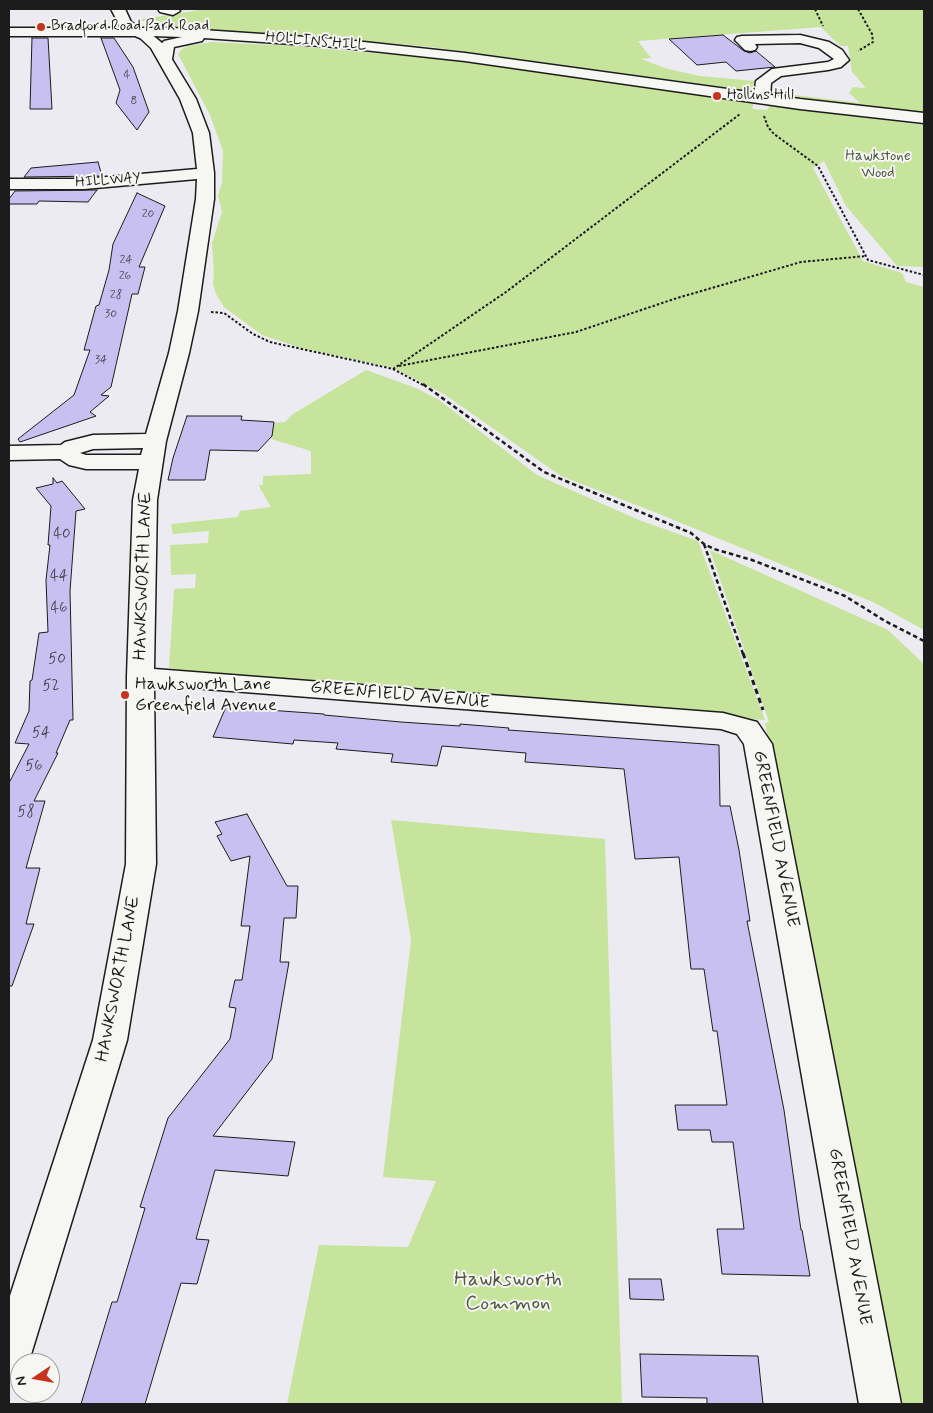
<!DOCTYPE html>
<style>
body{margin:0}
#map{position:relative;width:933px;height:1413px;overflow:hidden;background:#edebf2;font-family:Mynerve,sans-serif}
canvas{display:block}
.frame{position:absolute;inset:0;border:10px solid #1c1c1c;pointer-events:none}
.north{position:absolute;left:10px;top:1353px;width:50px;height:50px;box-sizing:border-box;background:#f6f6f2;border:1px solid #9f9f9c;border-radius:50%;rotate:258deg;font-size:14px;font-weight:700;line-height:20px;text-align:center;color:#1c1c1c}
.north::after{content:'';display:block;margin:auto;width:18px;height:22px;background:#c8321e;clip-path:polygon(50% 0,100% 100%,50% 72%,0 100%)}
</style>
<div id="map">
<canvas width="933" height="1413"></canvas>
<div class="frame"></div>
<div class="north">N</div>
</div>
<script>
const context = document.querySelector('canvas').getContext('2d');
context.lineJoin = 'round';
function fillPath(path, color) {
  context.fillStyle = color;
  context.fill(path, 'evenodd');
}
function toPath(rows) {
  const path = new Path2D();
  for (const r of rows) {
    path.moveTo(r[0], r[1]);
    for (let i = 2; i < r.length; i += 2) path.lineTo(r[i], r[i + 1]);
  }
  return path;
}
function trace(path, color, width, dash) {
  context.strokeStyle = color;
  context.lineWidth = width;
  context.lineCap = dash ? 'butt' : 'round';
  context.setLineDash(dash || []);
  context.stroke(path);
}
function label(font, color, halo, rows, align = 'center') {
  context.font = font + ' Mynerve,sans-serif';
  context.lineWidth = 4;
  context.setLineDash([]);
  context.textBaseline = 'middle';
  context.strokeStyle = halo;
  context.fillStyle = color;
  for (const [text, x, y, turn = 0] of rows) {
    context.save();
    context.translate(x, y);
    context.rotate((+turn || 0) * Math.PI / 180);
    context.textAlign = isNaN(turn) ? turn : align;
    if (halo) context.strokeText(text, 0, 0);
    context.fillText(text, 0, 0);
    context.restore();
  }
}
const green = toPath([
 [206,9,924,9,924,114,889,111,770,94,771,92,860,103,849,93,853,87,866,88,852,72,848,46,840,46,821,27,638,41,651,58,641,59,668,69,700,76,755,81,751,91,431,47,309,36,201,30,136,20],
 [212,42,295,46,452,60,754,103,752,109,767,110,770,105,924,125,924,267,897,266,846,206,824,161,813,168,863,261,902,273,906,282,924,287,924,630,875,603,657,513,561,476,444,394,394,368,301,348,262,335,224,307,216,294,213,284,214,274,212,243,222,212,218,195,222,183,223,151,210,115,178,54,182,49,188,46],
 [366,370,416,388,439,400,537,475,639,520,698,541,765,720,213,674,169,668,174,589,195,588,196,574,171,575,170,545,208,543,209,531,173,534,171,524,238,517,240,511,271,507,260,488,259,485,263,485,263,476,311,474,311,451,271,439,273,423,285,422,293,414],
 [710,550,888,630,924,664,924,1404,897,1404,765,723,769,722],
 [391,820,605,839,622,1404,287,1404,319,1245,408,1247,436,1181,383,1177,411,940]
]);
const building = toPath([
 [723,35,744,51,750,53,756,51,775,67,736,71,726,62,697,65,669,39,723,35],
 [32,38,48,38,52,109,30,109,32,38],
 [101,38,114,38,133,67,149,112,137,130,116,103,120,90,101,38],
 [98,162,102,176,24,177,31,168,98,162],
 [97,190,88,202,39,201,37,204,9,204,9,199,15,191,97,190],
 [137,193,165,206,139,267,145,267,138,294,132,294,111,387,101,395,109,396,90,412,96,416,20,442,18,439,74,395,90,350,84,350,96,306,99,305,109,270,113,244,137,193],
 [187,416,242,416,241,420,274,422,272,436,258,451,210,450,205,480,168,480,173,458,187,416],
 [53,478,57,483,62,481,85,509,76,511,70,591,73,720,70,720,56,753,58,753,34,801,45,801,26,868,40,868,26,924,34,924,12,986,9,986,9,783,29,744,15,743,29,711,30,681,32,680,39,633,48,632,46,580,50,545,48,545,51,506,36,488,53,484,53,478],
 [226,707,324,714,324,715,401,722,460,726,460,724,509,728,508,730,719,745,720,806,730,806,739,850,750,921,747,921,784,1110,801,1230,802,1230,810,1276,722,1274,717,1229,744,1229,733,1142,712,1142,710,1130,678,1130,675,1105,727,1105,717,1031,713,1031,704,969,691,969,679,857,635,859,624,769,525,762,526,753,442,746,437,766,391,762,393,754,336,749,338,743,294,740,293,744,213,737,226,707],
 [247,814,287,886,298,886,296,918,284,918,280,962,289,962,272,1059,213,1136,295,1142,288,1176,215,1170,196,1239,209,1240,197,1284,181,1283,145,1404,81,1404,112,1302,117,1302,145,1208,140,1207,168,1118,230,1039,236,1008,229,1007,235,980,242,980,250,926,241,926,250,856,231,861,217,836,222,834,215,822,247,814],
 [629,1279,661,1279,664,1300,630,1299,629,1279],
 [640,1354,758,1356,763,1404,707,1404,707,1398,642,1397,640,1354]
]);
const pathFar2 = toPath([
 [815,9,823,26],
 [858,9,872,34,873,42,858,51],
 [764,116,768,127,774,134,818,166,868,260,924,275],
 [211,312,224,313,253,334,270,342,393,369,425,386],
 [399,366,576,332,674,299,801,262,866,256],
 [393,369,506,292,740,114]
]);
const pathFar1 = toPath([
 [423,384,544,472,691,533,704,544,714,549,752,560,845,596,885,621,924,641],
 [704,544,743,654]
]);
const path = toPath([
 [743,653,763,710]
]);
const minor = toPath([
 [158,9,178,9,180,11,173,15,160,12,158,9],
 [145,32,150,33,162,43,196,99,209,133,214,173,214,199,198,311,189,353,166,441,157,500,154,669,723,713,757,722,772,744,901,1404,859,1404,744,744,737,734,721,729,154,685,156,864,127,1040,29,1361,28,1363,20,1363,20,1375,9,1378,9,1299,93,1040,126,864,127,676,133,500,139,469,86,469,69,465,60,459,9,460,9,446,61,445,65,442,93,435,146,434,169,353,178,311,196,199,197,179,84,189,9,189,9,179,84,179,197,169,193,133,180,99,151,48,138,36,140,33,145,32],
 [143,448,141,455,86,455,80,453,93,449,143,448],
 [800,35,829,42,842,50,849,60,841,67,828,70,781,76,771,83,770,98,767,101,757,101,754,98,756,81,772,69,828,62,834,59,819,48,800,43,755,44,757,47,755,50,750,51,745,50,735,40,737,37,742,36,800,35]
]);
const major = toPath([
 [111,9,125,9,131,22,141,28,173,28,336,39,465,53,800,99,924,113,924,123,800,109,465,61,336,47,204,38,202,41,174,47,172,59,170,62,165,63,160,62,158,59,159,47,164,41,182,37,152,36,145,40,135,36,9,36,9,28,121,28,111,9]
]);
const markers = [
 [41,27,5,"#c8321e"],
 [717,96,5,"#c8321e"],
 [125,695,5,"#c8321e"]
];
const farNumbernames = [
 ["4",127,75],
 ["8",134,101],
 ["20",148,214],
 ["24",126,260],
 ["26",125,276],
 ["28",116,295],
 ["30",111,314],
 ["34",101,360]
];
const farPoinames = [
 ["Bradford Road Park Road",51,27],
 ["Hollins Hill",727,96]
];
const farStreetnames = [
 ["HOLLINS HILL",316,42,5],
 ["HILLWAY",108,181,-4]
];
const farParknames = [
 ["Hawkstone",878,157],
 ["Wood",878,174]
];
const numberNames = [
 ["40",62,535],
 ["44",59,577],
 ["46",59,609],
 ["50",57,660],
 ["52",51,687],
 ["54",41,734],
 ["56",34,767],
 ["58",26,813]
];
const streetNames = [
 ["HAWKSWORTH LANE",144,576,-88],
 ["GREENFIELD AVENUE",400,696,5],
 ["GREENFIELD AVENUE",775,839,79],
 ["HAWKSWORTH LANE",119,979,-79],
 ["GREENFIELD AVENUE",849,1237,80]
];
const poiNames = [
 ["Hawksworth Lane",135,685],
 ["Greenfield Avenue",135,706]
];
const nearParknames = [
 ["Hawksworth",508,1281],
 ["Common",508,1305]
];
fillPath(green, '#c6e49b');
fillPath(building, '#c9c0f2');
trace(building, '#1c1c1c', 1);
trace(minor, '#1c1c1c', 3);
trace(major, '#1c1c1c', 3);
trace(pathFar2, '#1c1c1c', 2, [2.5, 2]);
trace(pathFar1, '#1c1c1c', 2.5, [4.5, 3]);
trace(path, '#1c1c1c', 3, [5.5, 4]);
fillPath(minor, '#f6f6f2');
fillPath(major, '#f6f6f2');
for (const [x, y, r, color] of markers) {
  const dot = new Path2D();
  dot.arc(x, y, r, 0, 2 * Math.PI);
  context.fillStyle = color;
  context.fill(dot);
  trace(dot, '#f6f6f2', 2);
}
label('12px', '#474552', null, farNumbernames);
label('15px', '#1c1c1c', '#f6f6f2', farPoinames, 'left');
label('15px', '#1c1c1c', '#f6f6f2', farStreetnames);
label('15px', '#4f5842', '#f6f6f2', farParknames);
label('15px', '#474552', null, numberNames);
label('18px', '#1c1c1c', '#f6f6f2', streetNames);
label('18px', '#1c1c1c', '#f6f6f2', poiNames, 'left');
label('21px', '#4f5842', '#f6f6f2', nearParknames);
</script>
